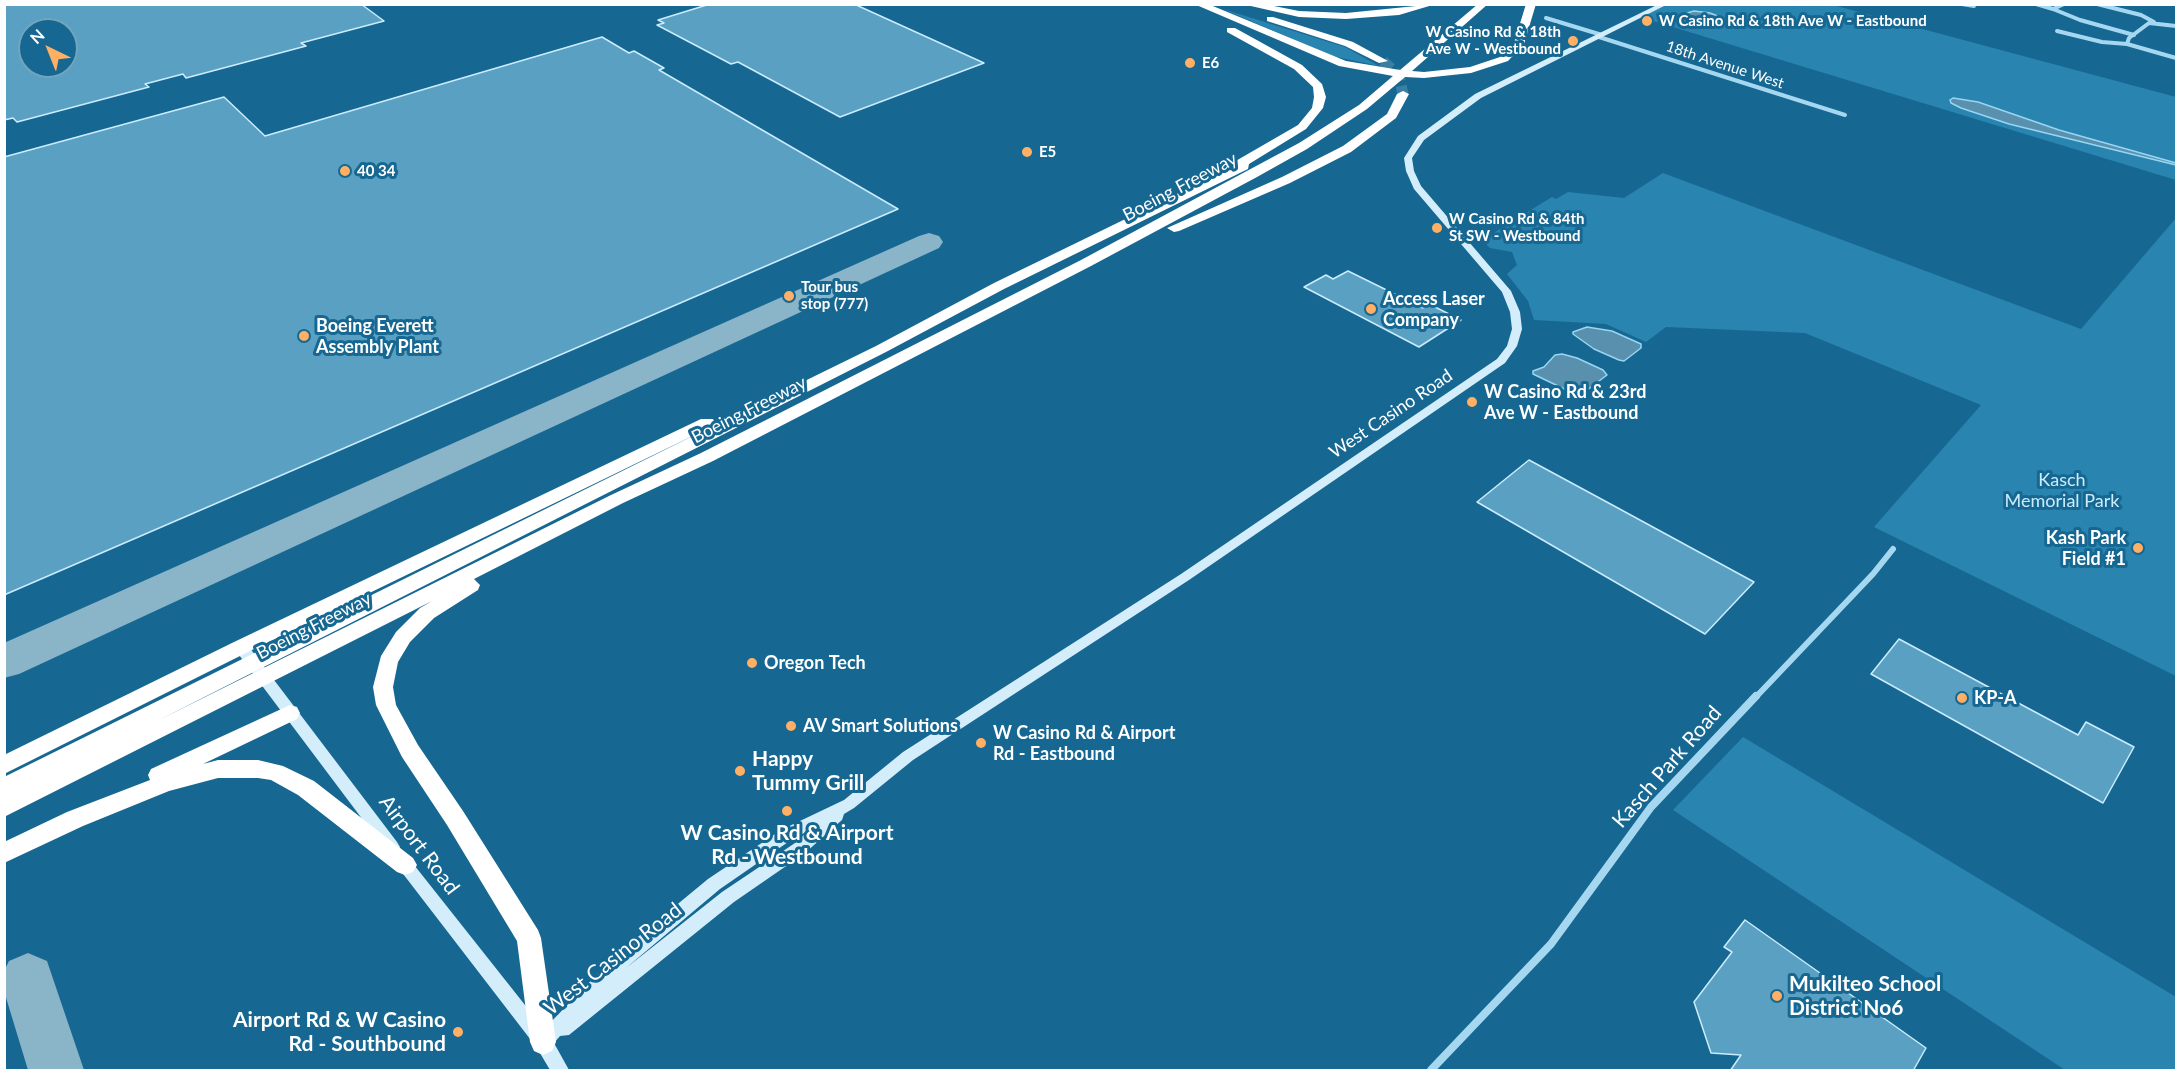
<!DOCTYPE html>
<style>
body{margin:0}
#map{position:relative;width:2181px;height:1075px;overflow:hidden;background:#166892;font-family:Lato,sans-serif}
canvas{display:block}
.frame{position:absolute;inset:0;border:6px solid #fff;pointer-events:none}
.north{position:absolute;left:18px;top:18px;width:60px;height:60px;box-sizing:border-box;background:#166892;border:2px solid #73a4be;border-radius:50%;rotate:317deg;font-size:16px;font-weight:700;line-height:24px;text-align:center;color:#fff}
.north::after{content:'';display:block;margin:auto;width:21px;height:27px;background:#ffb064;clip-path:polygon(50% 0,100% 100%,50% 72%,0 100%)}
</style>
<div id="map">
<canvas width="2181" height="1075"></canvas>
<div class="frame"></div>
<div class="north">N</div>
</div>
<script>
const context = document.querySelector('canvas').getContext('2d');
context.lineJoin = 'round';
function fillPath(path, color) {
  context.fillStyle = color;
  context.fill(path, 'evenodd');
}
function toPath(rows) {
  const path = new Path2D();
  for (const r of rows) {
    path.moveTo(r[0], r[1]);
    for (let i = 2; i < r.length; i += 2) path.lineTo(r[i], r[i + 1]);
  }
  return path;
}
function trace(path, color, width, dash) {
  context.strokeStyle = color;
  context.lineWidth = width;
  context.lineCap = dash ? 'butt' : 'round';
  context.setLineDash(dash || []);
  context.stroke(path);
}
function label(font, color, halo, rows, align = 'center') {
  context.font = font + ' Lato,sans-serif';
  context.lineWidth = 6;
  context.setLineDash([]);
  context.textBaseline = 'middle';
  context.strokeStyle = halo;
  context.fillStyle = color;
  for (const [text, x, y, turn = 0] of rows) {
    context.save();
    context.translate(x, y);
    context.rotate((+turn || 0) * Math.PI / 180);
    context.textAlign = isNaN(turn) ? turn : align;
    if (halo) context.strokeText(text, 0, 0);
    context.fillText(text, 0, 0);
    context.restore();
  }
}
const green = toPath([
 [1665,5,1833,5,2176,97,2176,180,1640,17],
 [1223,9,1345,47,1379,66,1332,56],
 [1663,173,2081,329,2176,218,2176,676,1874,527,1981,405,1805,333,1666,327,1646,342,1606,324,1534,320,1528,301,1507,274,1517,265,1512,252,1490,248,1482,240,1552,197,1556,199,1568,192,1624,198],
 [1743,737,2176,997,2176,1070,2065,1070,1673,810]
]);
const water = toPath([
 [1694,11,1710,13,1723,18,1705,24,1678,21,1684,14,1694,11],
 [1953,98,1978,102,2059,130,2176,163,2176,165,2009,124,1961,108,1951,103,1950,100,1953,98],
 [1587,327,1612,331,1641,344,1641,348,1624,361,1619,360,1594,349,1573,334,1573,332,1587,327],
 [1562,354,1577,358,1603,370,1607,375,1582,394,1577,395,1533,374,1533,371,1544,367,1555,355,1562,354]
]);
const taxiway = toPath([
 [929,233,939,236,943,242,939,248,19,674,4,678,4,643,919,236,929,233],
 [28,953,47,961,84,1070,28,1070,4,991,4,971,9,961,28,953]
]);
const building = toPath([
 [4,4,361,4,384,21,301,43,306,46,186,78,183,74,145,84,149,87,17,122,13,118,4,120,4,4],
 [30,30,66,30,66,66,30,66,30,30],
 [710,4,854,4,984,63,840,117,738,62,731,64,657,25,664,23,658,20,710,4],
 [602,37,629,53,634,51,664,68,659,70,898,209,4,595,4,157,224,97,265,136,602,37],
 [1348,271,1423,308,1429,304,1461,320,1419,347,1304,287,1326,275,1333,279,1348,271],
 [1529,460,1616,507,1754,582,1705,634,1477,502,1529,460],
 [1899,639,2078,735,2086,722,2134,747,2103,803,1871,674,1899,639],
 [1745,920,1926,1048,1913,1071,1730,1071,1741,1055,1711,1053,1694,1002,1732,952,1724,947,1745,920]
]);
const highwayTunnel = toPath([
 [1383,61,1399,76,1403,94]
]);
const streetFar2 = toPath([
 [1962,4,1974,6,1974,4],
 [2036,4,2053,9],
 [2064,4,2053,9,2080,20,2134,35],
 [2097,4,2141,15,2154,22],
 [1546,18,1602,35],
 [2057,31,2102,42,2127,44,2176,58],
 [1599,37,1845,115],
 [2127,44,2129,38,2149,23,2176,26]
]);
const streetFar1 = toPath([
 [1755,698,1873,574,1893,549]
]);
const street = toPath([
 [1431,1070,1551,944,1651,807,1756,696]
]);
const secondary = toPath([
 [1659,4,1668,4,1481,98,1424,140,1412,158,1414,171,1421,186,1511,291,1520,312,1522,329,1517,346,1505,363,1189,580,913,760,854,808,844,814,842,820,805,853,734,902,569,1035,560,1036,554,1043,569,1070,550,1070,537,1048,397,866,394,861,397,856,402,854,407,856,544,1029,616,955,708,879,781,830,844,800,903,752,1181,574,1497,359,1507,346,1512,329,1510,312,1502,292,1414,189,1406,171,1404,158,1418,136,1475,94,1659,4],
 [808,831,795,843,722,892,626,968,720,889,791,840,808,831],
 [241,642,246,643,397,842,400,847,397,852,392,854,387,852,236,651,234,647,236,643,241,642]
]);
const highway = toPath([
 [1194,4,1208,4,1346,61,1400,70,1478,4,1488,4,1412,71,1424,72,1470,67,1500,57,1514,43,1526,4,1536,4,1524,44,1508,61,1471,73,1424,78,1405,77,1367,109,1307,149,1257,177,1091,266,713,461,623,503,474,579,480,585,478,590,434,618,410,642,398,662,393,687,396,705,418,745,463,811,538,930,541,938,556,1042,552,1051,543,1055,534,1051,530,1042,517,941,447,825,402,757,376,705,373,687,381,656,396,632,420,608,432,601,4,817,4,777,707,429,248,652,4,774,4,755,234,642,701,419,713,419,715,423,713,426,876,346,994,283,1226,170,1227,166,1298,125,1312,108,1314,97,1313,87,1294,69,1227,32,1227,28,1235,28,1302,65,1322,84,1326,97,1323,108,1306,129,1249,164,1248,169,1004,289,886,352,159,720,611,495,701,453,1081,260,1299,143,1359,105,1393,76,1339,66,1194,4],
 [1242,4,1264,4,1299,11,1346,13,1436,4,1399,15,1346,19,1299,17,1242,4],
 [1267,17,1273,17,1353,42,1388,61,1379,63,1345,46,1267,21,1267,17],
 [1403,91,1409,94,1396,118,1351,152,1290,183,1179,231,1174,232,1167,228,1282,177,1343,146,1387,114,1397,94,1403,91],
 [290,705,297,707,300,713,297,719,203,764,218,760,258,760,283,766,314,781,413,858,417,865,413,872,405,875,397,872,298,795,271,780,258,778,218,778,169,791,83,826,4,863,4,842,67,812,150,780,148,775,151,769,290,705]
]);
const markers = [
 [1647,21,6,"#ffb064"],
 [1573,41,6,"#ffb064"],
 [1190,63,6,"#ffb064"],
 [1027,152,6,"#ffb064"],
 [345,171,6,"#ffb064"],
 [1437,228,6,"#ffb064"],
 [789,296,6,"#ffb064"],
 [1371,309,6,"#ffb064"],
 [304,336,6,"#ffb064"],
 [1472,402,6,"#ffb064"],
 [2138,548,6,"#ffb064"],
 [752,663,6,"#ffb064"],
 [1962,698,6,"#ffb064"],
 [791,726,6,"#ffb064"],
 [981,743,6,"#ffb064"],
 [740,771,6,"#ffb064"],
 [787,811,6,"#ffb064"],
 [1777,996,6,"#ffb064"],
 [458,1032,6,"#ffb064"]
];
const farPoinames = [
 ["W Casino Rd & 18th Ave W - Eastbound",1659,21],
 ["W Casino Rd & 18th",1561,32,"right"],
 ["Ave W - Westbound",1561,49,"right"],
 ["E6",1202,63],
 ["E5",1039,152],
 ["40 34",357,171],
 ["W Casino Rd & 84th",1449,219],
 ["St SW - Westbound",1449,236],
 ["Tour bus",801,287],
 ["stop (777)",801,304]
];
const farStreetnames = [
 ["18th Avenue West",1725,65,18]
];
const streetNames = [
 ["Boeing Freeway",1180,187,-28],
 ["Boeing Freeway",749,410,-27],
 ["West Casino Road",1391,414,-34],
 ["Boeing Freeway",314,626,-27]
];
const poiNames = [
 ["Access Laser",1383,299],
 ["Company",1383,320],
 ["Boeing Everett",316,326],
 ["Assembly Plant",316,347],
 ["W Casino Rd & 23rd",1484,392],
 ["Ave W - Eastbound",1484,413],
 ["Kash Park",2126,538,"right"],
 ["Field #1",2126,559,"right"],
 ["Oregon Tech",764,663],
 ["KP-A",1974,698],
 ["AV Smart Solutions",803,726],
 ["W Casino Rd & Airport",993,733],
 ["Rd - Eastbound",993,754]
];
const parkNames = [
 ["Kasch",2062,480],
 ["Memorial Park",2062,501]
];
const nearPoinames = [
 ["Happy",752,759],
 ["Tummy Grill",752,783],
 ["W Casino Rd & Airport",787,833,"center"],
 ["Rd - Westbound",787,857,"center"],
 ["Mukilteo School",1789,984],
 ["District No6",1789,1008],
 ["Airport Rd & W Casino",446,1020,"right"],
 ["Rd - Southbound",446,1044,"right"]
];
const nearStreetnames = [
 ["Kasch Park Road",1667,767,-49],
 ["Airport Road",419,845,53],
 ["West Casino Road",613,959,-38]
];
fillPath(green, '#2984b0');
fillPath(water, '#5890ad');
trace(water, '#97d6f3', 1.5);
fillPath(taxiway, '#8ab4c8');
fillPath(building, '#59a0c3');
trace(building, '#cbecfc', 1.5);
trace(highwayTunnel, '#397fa2', 11, [11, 5]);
trace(streetFar2, '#a5d8f0', 4);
trace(streetFar1, '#a5d8f0', 6);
trace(street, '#a5d8f0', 8);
fillPath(secondary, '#d3edfb');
fillPath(highway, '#fff');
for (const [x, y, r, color] of markers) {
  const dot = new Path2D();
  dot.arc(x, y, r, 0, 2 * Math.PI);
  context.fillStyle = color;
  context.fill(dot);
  trace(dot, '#166892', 2);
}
label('bold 15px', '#fff', '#166892', farPoinames, 'left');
label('15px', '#fff', '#166892', farStreetnames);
label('18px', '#fff', '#166892', streetNames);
label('bold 18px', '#fff', '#166892', poiNames, 'left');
label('18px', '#cbecfc', '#166892', parkNames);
label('bold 21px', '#fff', '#166892', nearPoinames, 'left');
label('21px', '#fff', '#166892', nearStreetnames);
</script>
